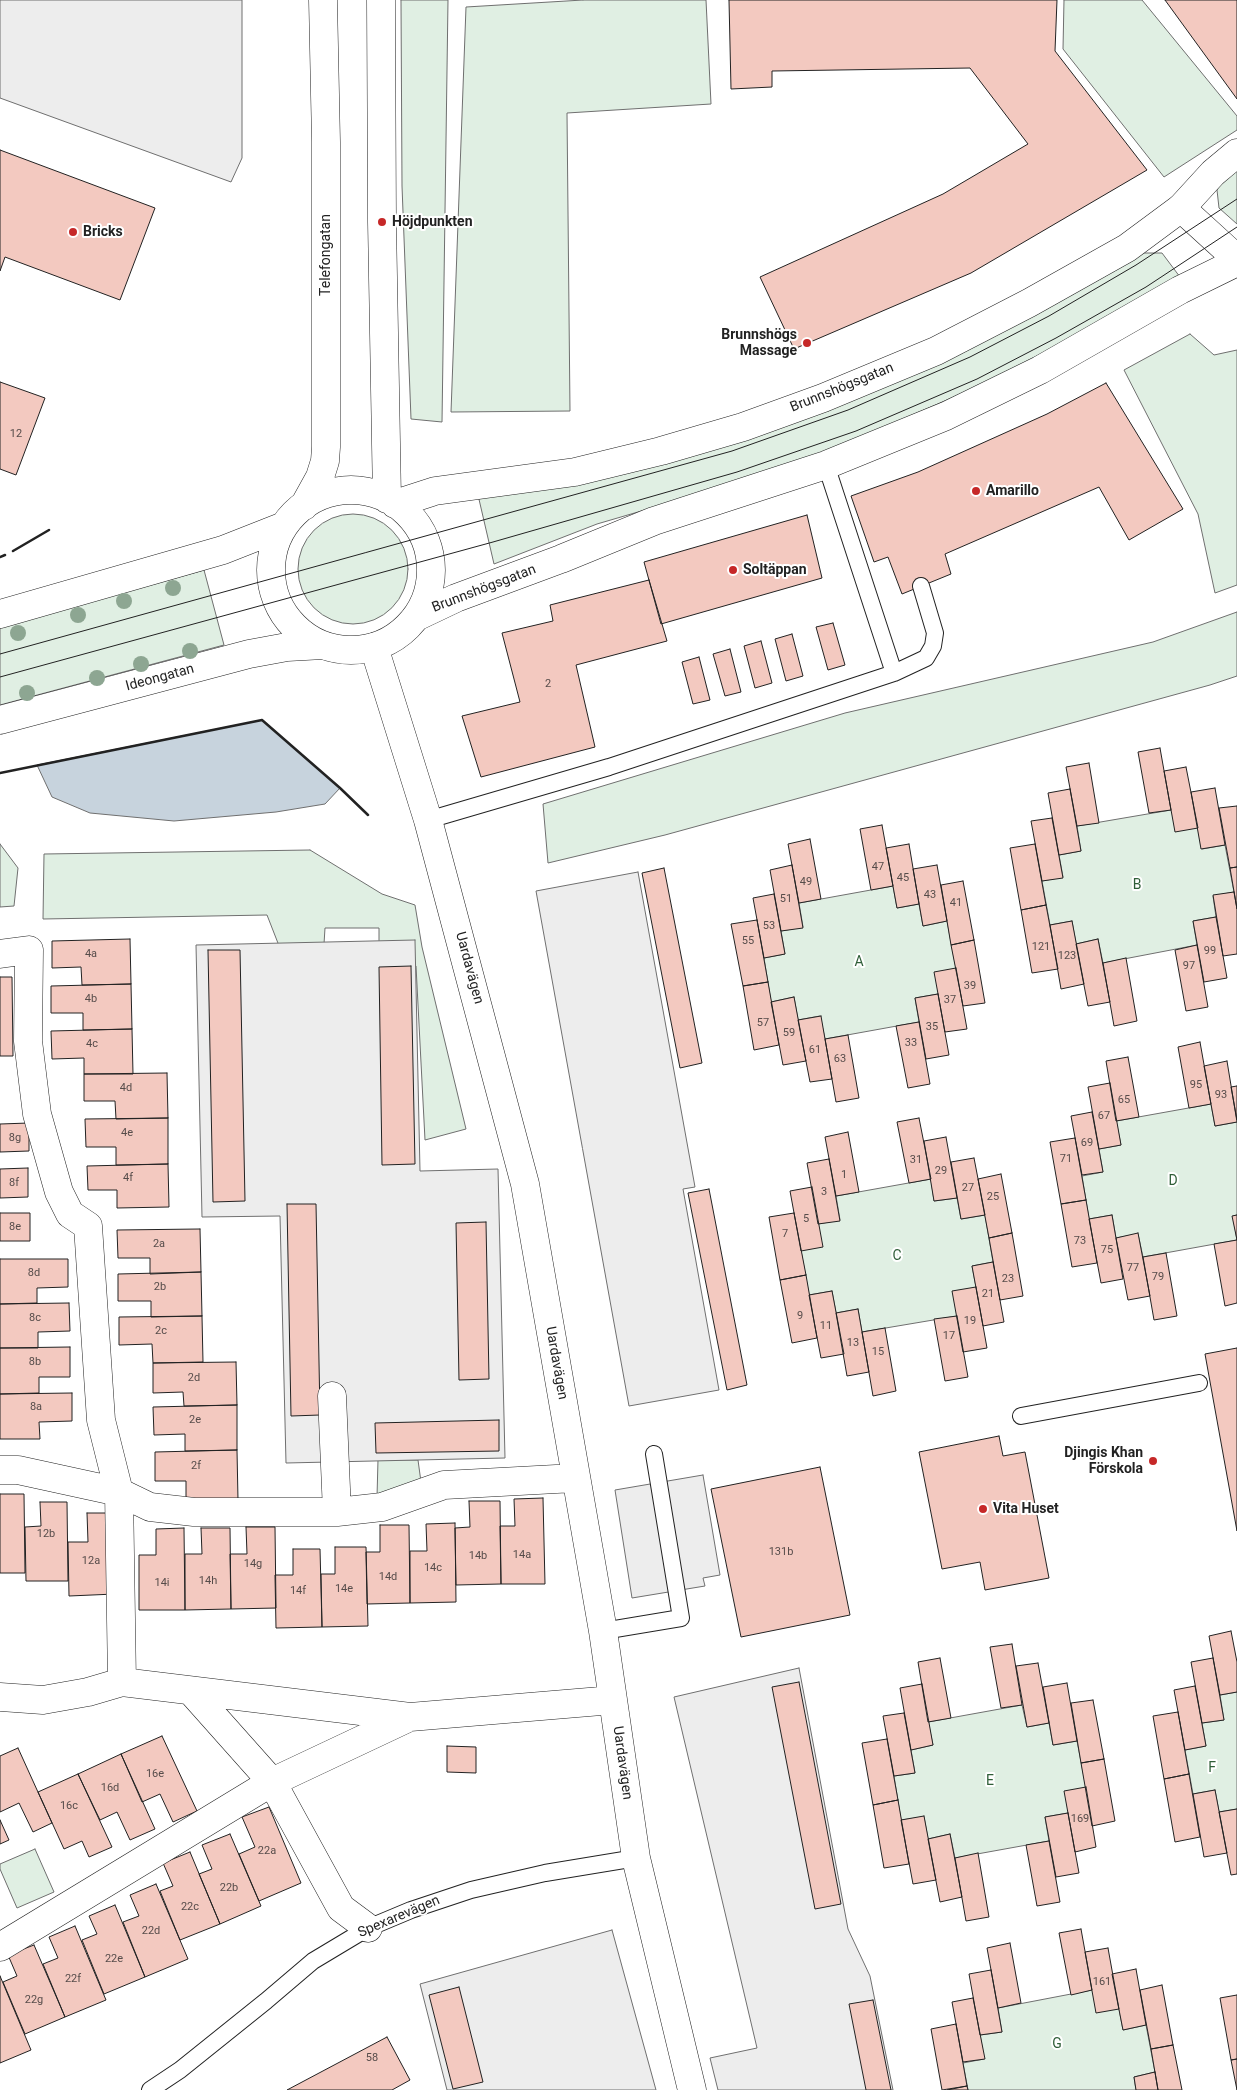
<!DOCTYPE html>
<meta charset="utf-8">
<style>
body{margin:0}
canvas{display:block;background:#fff}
</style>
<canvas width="1237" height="2090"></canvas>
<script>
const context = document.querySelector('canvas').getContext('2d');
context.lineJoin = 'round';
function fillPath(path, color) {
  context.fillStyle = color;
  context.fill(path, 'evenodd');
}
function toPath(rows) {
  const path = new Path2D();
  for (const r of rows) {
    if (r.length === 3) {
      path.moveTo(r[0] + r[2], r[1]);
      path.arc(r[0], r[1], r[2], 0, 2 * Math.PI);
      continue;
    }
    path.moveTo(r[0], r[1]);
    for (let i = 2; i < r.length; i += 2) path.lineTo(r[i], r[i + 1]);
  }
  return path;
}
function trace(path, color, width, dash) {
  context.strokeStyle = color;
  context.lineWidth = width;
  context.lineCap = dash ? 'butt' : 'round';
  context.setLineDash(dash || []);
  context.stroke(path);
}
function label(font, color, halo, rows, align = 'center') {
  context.font = font + ' Roboto,sans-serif';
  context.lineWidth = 4;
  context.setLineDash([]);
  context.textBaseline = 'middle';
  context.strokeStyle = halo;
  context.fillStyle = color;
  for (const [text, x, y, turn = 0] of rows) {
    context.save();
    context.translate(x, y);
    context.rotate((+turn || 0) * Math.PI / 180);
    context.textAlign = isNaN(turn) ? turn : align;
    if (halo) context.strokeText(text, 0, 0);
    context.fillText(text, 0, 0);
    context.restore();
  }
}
const green = toPath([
 [401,0,448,0,442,422,411,419,402,186,401,0],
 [583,0,706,0,711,104,567,113,570,411,451,412,466,7,583,0],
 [1064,0,1142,0,1237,116,1237,130,1164,177,1063,49,1064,0],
 [1237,171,1237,224,1219,208,1217,190,1223,178,1237,171],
 [1141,253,1162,253,1180,277,1058,345,979,386,795,466,597,524,494,564,478,495,674,459,1141,253],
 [1190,334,1214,355,1237,350,1237,585,1215,593,1198,514,1124,370,1190,334],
 [353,569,55],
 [204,570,224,645,0,705,0,627,204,570],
 [1237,612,1237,676,1210,685,665,835,548,863,543,804,845,713,1153,642,1237,612],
 [1171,810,1198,828,1202,849,1225,845,1234,892,1213,896,1216,917,1193,921,1197,945,1103,963,1098,939,1076,944,1072,921,1050,925,1042,881,1063,877,1059,855,1081,851,1077,826,1171,810],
 [0,844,18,868,14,906,0,907,0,844],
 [310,850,382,894,415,905,422,947,466,1129,425,1140,416,966,379,956,379,928,325,928,323,960,283,956,267,915,43,919,44,854,310,850],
 [893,886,897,908,919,904,923,926,947,921,956,968,938,994,915,998,919,1022,825,1039,820,1016,798,1020,794,997,771,1002,764,958,785,954,781,931,803,927,799,903,893,886],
 [1211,1104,1215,1126,1237,1122,1237,1215,1233,1216,1237,1240,1143,1257,1138,1234,1116,1238,1112,1215,1089,1219,1082,1176,1103,1172,1099,1149,1121,1145,1116,1121,1211,1104],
 [931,1179,934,1201,957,1198,961,1219,985,1215,993,1262,972,1266,976,1287,957,1316,862,1332,858,1309,836,1313,832,1291,809,1295,801,1251,818,1224,840,1220,836,1196,931,1179],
 [378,1460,418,1460,421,1482,377,1497,378,1460],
 [1237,1692,1237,1809,1219,1812,1215,1790,1193,1794,1185,1750,1206,1746,1202,1723,1224,1720,1220,1695,1237,1692],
 [1022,1705,1027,1727,1049,1723,1053,1745,1077,1741,1086,1787,1068,1813,1045,1817,1049,1841,955,1858,950,1834,928,1839,924,1817,901,1820,894,1776,915,1773,911,1750,933,1745,928,1722,1022,1705],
 [35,1849,54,1892,17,1908,0,1869,0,1864,35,1849],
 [1092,1990,1119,2009,1123,2030,1146,2025,1155,2072,1134,2077,1136,2090,968,2090,963,2063,984,2059,980,2035,1002,2032,998,2008,1092,1990]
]);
const parking = toPath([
 [0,0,242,0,242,158,231,182,0,98,0,0],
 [638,872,695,1187,683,1189,719,1390,629,1406,536,891,638,872],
 [415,940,420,1171,498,1169,505,1458,286,1463,280,1216,202,1217,196,945,415,940],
 [703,1475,720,1575,703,1578,705,1586,632,1598,615,1490,703,1475],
 [799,1668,848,1929,870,1976,893,2090,718,2090,710,2058,757,2048,674,1697,799,1668],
 [612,1930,656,2090,447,2090,420,1984,612,1930]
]);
const water = toPath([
 [262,720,340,788,325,804,276,812,174,821,90,813,52,797,37,765,262,720]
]);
const building = toPath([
 [729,0,1057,0,1055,51,1147,170,971,273,794,349,760,277,943,194,1028,144,970,68,772,71,772,87,731,89,729,0],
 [1165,0,1237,0,1237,99,1165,0],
 [0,150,155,208,120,300,5,257,0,271,0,150],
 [0,382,45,398,16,475,0,469,0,382],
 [1106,383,1183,509,1129,540,1099,487,945,554,951,574,902,594,888,557,874,562,851,496,918,472,1047,414,1106,383],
 [807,515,822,578,661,624,644,562,807,515],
 [649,580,667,641,576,665,595,747,481,777,462,716,520,702,502,633,553,621,550,605,649,580],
 [833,623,845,665,828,670,816,627,833,623],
 [792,634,803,676,786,681,775,639,792,634],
 [761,641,772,683,755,688,744,646,761,641],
 [730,649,741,692,725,696,713,654,730,649],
 [699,657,710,700,693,704,682,662,699,657],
 [1160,748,1171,810,1149,813,1138,752,1160,748],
 [1089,763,1099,823,1077,826,1066,767,1089,763],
 [1186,767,1198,828,1175,832,1164,771,1186,767],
 [1215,788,1225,845,1201,849,1191,792,1215,788],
 [1070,789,1081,851,1059,855,1048,793,1070,789],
 [1237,806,1237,867,1230,868,1219,808,1237,806],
 [1052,818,1063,878,1042,881,1031,821,1052,818],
 [882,825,893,886,871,890,860,829,882,825],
 [810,839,821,899,799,903,788,844,810,839],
 [909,844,919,904,897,908,886,848,909,844],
 [1035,844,1046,905,1021,910,1010,848,1035,844],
 [792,865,803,928,781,931,770,870,792,865],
 [937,865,947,921,923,926,913,869,937,865],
 [1237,867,1237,909,1230,868,1237,867],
 [664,868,702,1063,680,1068,642,873,664,868],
 [963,881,974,940,951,945,941,885,963,881],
 [1234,892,1237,909,1237,954,1223,956,1213,895,1234,892],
 [774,894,785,954,764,958,753,898,774,894],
 [1046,905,1058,969,1032,973,1021,910,1046,905],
 [1216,917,1227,978,1204,982,1193,921,1216,917],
 [757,920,768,982,743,986,731,924,757,920],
 [1072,921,1084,984,1061,989,1050,925,1072,921],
 [130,939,131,984,82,985,81,967,52,968,52,941,130,939],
 [1098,939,1110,1002,1088,1006,1076,944,1098,939],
 [974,940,985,1003,963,1006,951,945,974,940],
 [1197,945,1208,1007,1186,1011,1175,950,1197,945],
 [208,950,240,950,245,1201,213,1202,208,950],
 [1126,958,1137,1021,1114,1026,1103,963,1126,958],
 [411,966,415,1164,382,1165,379,967,411,966],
 [956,968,967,1029,945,1032,934,972,956,968],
 [0,977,12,977,13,1056,0,1056,0,977],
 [768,982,779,1045,754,1050,743,986,768,982],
 [131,984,132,1029,83,1030,83,1013,51,1013,51,986,131,984],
 [938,994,949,1055,926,1059,915,998,938,994],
 [794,997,806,1061,783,1065,771,1002,794,997],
 [821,1016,832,1079,810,1082,798,1020,821,1016],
 [919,1022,930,1084,908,1088,896,1026,919,1022],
 [132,1029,133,1074,84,1074,84,1058,52,1059,51,1031,132,1029],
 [848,1035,859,1098,836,1102,825,1039,848,1035],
 [1200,1042,1211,1104,1189,1108,1178,1047,1200,1042],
 [1128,1057,1139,1117,1116,1121,1106,1061,1128,1057],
 [1227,1061,1237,1122,1215,1126,1204,1066,1227,1061],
 [167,1073,168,1118,116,1119,115,1101,84,1101,84,1074,167,1073],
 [1110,1083,1121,1145,1099,1149,1088,1087,1110,1083],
 [1237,1086,1237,1120,1231,1087,1237,1086],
 [1092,1112,1103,1172,1082,1175,1071,1116,1092,1112],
 [168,1118,168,1164,116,1165,116,1147,86,1147,85,1119,168,1118],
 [919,1118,931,1179,909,1183,897,1122,919,1118],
 [29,1123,29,1151,0,1152,0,1124,29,1123],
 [848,1132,859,1192,836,1196,825,1137,848,1132],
 [946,1137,957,1198,934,1201,924,1141,946,1137],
 [1075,1138,1086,1200,1061,1204,1050,1142,1075,1138],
 [974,1158,985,1215,961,1219,951,1162,974,1158],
 [829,1159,840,1221,818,1224,807,1163,829,1159],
 [168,1164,169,1207,117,1208,117,1190,88,1190,87,1166,168,1164],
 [28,1168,28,1197,0,1198,0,1169,28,1168],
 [1001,1174,1012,1233,989,1238,978,1179,1001,1174],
 [812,1187,823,1247,801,1251,790,1191,812,1187],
 [709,1189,747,1385,727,1390,688,1193,709,1189],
 [1086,1200,1097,1263,1072,1267,1061,1204,1086,1200],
 [287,1204,316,1204,320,1415,291,1416,287,1204],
 [0,1213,30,1213,30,1241,0,1241,0,1213],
 [794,1213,806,1275,780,1280,769,1217,794,1213],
 [1112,1215,1123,1279,1101,1283,1089,1219,1112,1215],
 [1237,1215,1237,1240,1232,1216,1237,1215],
 [486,1222,489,1379,459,1380,456,1223,486,1222],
 [200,1229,201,1272,150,1274,150,1258,118,1258,117,1230,200,1229],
 [1012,1233,1023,1296,1000,1300,989,1238,1012,1233],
 [1138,1233,1150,1296,1128,1300,1116,1238,1138,1233],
 [1237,1240,1237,1303,1225,1306,1214,1244,1237,1240],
 [1166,1253,1177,1316,1154,1320,1143,1257,1166,1253],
 [0,1259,68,1259,68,1287,37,1288,37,1303,0,1304,0,1259],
 [993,1262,1004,1322,983,1326,972,1266,993,1262],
 [201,1272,202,1316,151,1317,151,1301,118,1301,118,1274,201,1272],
 [806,1275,817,1338,792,1343,780,1280,806,1275],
 [976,1287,987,1348,963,1352,952,1291,976,1287],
 [832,1291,844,1354,821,1358,809,1295,832,1291],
 [69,1303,70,1331,38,1332,38,1348,0,1348,0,1304,69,1303],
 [858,1309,869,1372,847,1376,836,1313,858,1309],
 [202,1316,203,1362,153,1363,152,1344,119,1345,119,1317,202,1316],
 [957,1316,968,1377,945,1381,934,1319,957,1316],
 [885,1328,896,1391,873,1396,862,1332,885,1328],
 [70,1347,70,1377,39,1377,39,1393,0,1394,0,1348,70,1347],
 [1237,1348,1237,1531,1205,1354,1237,1348],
 [236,1362,237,1405,184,1406,183,1392,153,1393,153,1363,236,1362],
 [72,1393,72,1421,39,1422,40,1439,0,1439,0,1394,72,1393],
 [237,1405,237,1450,185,1451,185,1434,154,1435,153,1407,237,1405],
 [499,1420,499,1451,376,1453,375,1423,499,1420],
 [999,1436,1003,1456,1025,1452,1049,1578,985,1590,980,1562,942,1569,919,1452,999,1436],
 [237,1450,238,1500,186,1501,186,1481,155,1481,155,1452,237,1450],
 [820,1467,850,1615,741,1637,711,1489,820,1467],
 [0,1494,24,1494,25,1573,0,1573,0,1494],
 [543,1498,545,1584,501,1584,500,1526,515,1526,514,1499,543,1498],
 [469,1501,500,1501,501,1584,456,1585,455,1528,470,1527,469,1501],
 [40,1502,67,1502,68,1581,26,1581,25,1527,41,1526,40,1502],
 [87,1513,114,1513,115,1594,69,1596,68,1542,88,1542,87,1513],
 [455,1523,456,1602,410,1603,410,1551,427,1551,426,1524,455,1523],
 [380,1525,409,1525,410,1603,367,1604,366,1552,380,1552,380,1525],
 [246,1527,275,1527,276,1608,231,1609,230,1554,247,1554,246,1527],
 [184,1528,185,1610,139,1610,139,1555,156,1555,156,1529,184,1528],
 [201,1528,230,1528,231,1609,185,1610,185,1554,202,1554,201,1528],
 [335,1547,366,1547,368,1626,322,1627,321,1574,335,1574,335,1547],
 [293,1549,320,1549,322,1627,276,1628,275,1575,293,1575,293,1549],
 [1231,1631,1237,1662,1237,1692,1220,1695,1209,1636,1231,1631],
 [1012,1644,1022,1705,1001,1708,990,1647,1012,1644],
 [940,1658,951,1718,928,1722,918,1662,940,1658],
 [1213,1658,1224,1720,1202,1723,1191,1662,1213,1658],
 [1038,1663,1049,1723,1027,1727,1016,1666,1038,1663],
 [799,1682,841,1904,815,1909,772,1687,799,1682],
 [1067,1683,1077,1741,1053,1745,1043,1687,1067,1683],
 [922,1684,933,1745,911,1750,900,1688,922,1684],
 [1195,1686,1206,1746,1185,1750,1174,1690,1195,1686],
 [1093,1700,1104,1759,1081,1763,1071,1703,1093,1700],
 [1178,1712,1189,1774,1164,1779,1153,1716,1178,1712],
 [904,1713,915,1773,894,1776,883,1716,904,1713],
 [162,1736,197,1811,173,1822,160,1794,142,1802,121,1754,162,1736],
 [887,1739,898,1800,873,1805,862,1743,887,1739],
 [447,1746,476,1747,476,1773,447,1772,447,1746],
 [18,1748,52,1823,33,1832,19,1803,0,1812,0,1756,18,1748],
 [121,1754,155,1829,130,1840,117,1812,100,1820,78,1774,121,1754],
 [1104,1759,1115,1821,1092,1826,1081,1763,1104,1759],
 [78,1774,112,1847,89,1857,82,1841,64,1849,38,1792,78,1774],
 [1189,1774,1200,1837,1175,1842,1164,1779,1189,1774],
 [1086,1787,1096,1847,1075,1852,1064,1791,1086,1787],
 [1215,1790,1227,1853,1204,1857,1193,1794,1215,1790],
 [898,1800,909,1864,884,1868,873,1805,898,1800],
 [269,1807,301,1883,259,1901,239,1854,255,1847,242,1817,269,1807],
 [1237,1809,1237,1874,1231,1875,1219,1812,1237,1809],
 [1068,1813,1079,1873,1056,1877,1045,1817,1068,1813],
 [924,1816,936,1880,913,1884,901,1820,924,1816],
 [0,1820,9,1840,0,1844,0,1820],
 [230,1834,261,1906,220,1924,199,1874,212,1869,202,1845,230,1834],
 [950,1834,962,1897,940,1902,928,1839,950,1834],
 [1049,1841,1060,1902,1037,1906,1026,1845,1049,1841],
 [190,1852,220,1924,180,1940,160,1891,173,1886,163,1863,190,1852],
 [978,1853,989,1917,966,1921,955,1858,978,1853],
 [156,1884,188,1959,145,1977,123,1922,139,1916,130,1895,156,1884],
 [115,1905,145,1977,104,1994,82,1940,97,1934,89,1916,115,1905],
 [75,1926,106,2000,65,2017,43,1964,58,1958,49,1937,75,1926],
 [1081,1929,1092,1990,1071,1995,1059,1933,1081,1929],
 [1010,1943,1021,2003,998,2008,987,1948,1010,1943],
 [34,1945,65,2017,25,2034,3,1982,17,1976,8,1955,34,1945],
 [1108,1948,1119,2009,1096,2013,1085,1952,1108,1948],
 [1136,1969,1146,2025,1123,2030,1112,1974,1136,1969],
 [991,1970,1002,2032,980,2035,969,1974,991,1970],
 [0,1976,31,2050,0,2063,0,1976],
 [1162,1985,1173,2045,1151,2049,1140,1990,1162,1985],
 [459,1987,483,2082,453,2089,429,1995,459,1987],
 [1237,1995,1237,2059,1231,2060,1220,1998,1237,1995],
 [973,1998,985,2059,963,2062,952,2002,973,1998],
 [873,2000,891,2090,866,2090,849,2004,873,2000],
 [956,2024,967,2086,942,2090,931,2029,956,2024],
 [387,2037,410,2080,392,2090,287,2090,387,2037],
 [1173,2045,1182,2090,1158,2090,1151,2049,1173,2045],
 [1237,2059,1237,2090,1231,2060,1237,2059],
 [1155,2072,1158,2090,1136,2090,1134,2077,1155,2072],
 [967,2086,968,2090,947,2090,967,2086]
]);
const service = toPath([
 [826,465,894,673],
 [428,820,609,767,894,673,926,658,933,646,935,633,921,586],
 [1021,1416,1199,1383],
 [603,1631,681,1618,654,1454],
 [150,2090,180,2070,266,2001,313,1961,368,1928,411,1910,471,1890,545,1873,636,1858]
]);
const minor = toPath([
 [1181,208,1213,173,1237,153],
 [374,647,428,820,525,1184,603,1631,636,1858,692,2090],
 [0,954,29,950,28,1041,37,1114,59,1192,70,1214,88,1226,101,1420,119,1492,122,1682],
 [332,1396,337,1512],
 [0,1470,18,1470,119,1492,150,1507,194,1512,337,1512,382,1507,444,1485,575,1478],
 [191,1691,272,1782,341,1908,368,1928],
 [0,1697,43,1700,88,1692,122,1682,410,1717,613,1700],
 [0,1947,272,1782,410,1717]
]);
const tertiary = toPath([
 [381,0,382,222,387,499],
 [351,570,80],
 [395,504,435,491,575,472,661,451,743,427,823,398,936,351,1029,303,1127,248,1181,208,1237,259],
 [304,506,320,477,325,461,326,447,326,142,323,0],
 [0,614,223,550,284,526],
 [416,617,456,598,561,559,654,521,826,465,946,416,1040,370,1180,290,1237,262],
 [0,720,249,654,287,647,323,645]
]);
const tram = toPath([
 [0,654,732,451,848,410,970,357,1049,316,1136,265,1237,199],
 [0,677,493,542,737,472,856,431,977,379,1056,338,1146,287,1237,227]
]);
const wall = toPath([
 [13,551,49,530],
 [0,557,5,555],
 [0,773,262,720,340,788,368,815]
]);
const trees = [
 [173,588],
 [124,601],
 [78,615],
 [18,633],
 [190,651],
 [141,664],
 [97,678],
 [27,693]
];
const markers = [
 [382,222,5,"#c62828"],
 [73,232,5,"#c62828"],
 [807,343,5,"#c62828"],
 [976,491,5,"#c62828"],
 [733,570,5,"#c62828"],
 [1153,1461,5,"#c62828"],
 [983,1509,5,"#c62828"]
];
const numberNames = [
 ["12",16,434],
 ["2",548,684],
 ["47",878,867],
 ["45",903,878],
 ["49",806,882],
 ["43",930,895],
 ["51",786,899],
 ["41",956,903],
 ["53",769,926],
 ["55",748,941],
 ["121",1041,947],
 ["99",1210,951],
 ["4a",91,954],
 ["123",1067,956],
 ["97",1189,966],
 ["39",970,986],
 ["4b",91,999],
 ["37",950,1000],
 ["57",763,1023],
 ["35",932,1027],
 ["59",789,1033],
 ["33",911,1043],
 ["4c",92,1044],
 ["61",815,1050],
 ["63",840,1059],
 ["95",1196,1085],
 ["4d",126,1088],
 ["93",1221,1095],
 ["65",1124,1100],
 ["67",1104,1116],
 ["4e",127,1133],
 ["8g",15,1138],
 ["69",1087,1143],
 ["71",1066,1159],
 ["31",916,1160],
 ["29",941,1171],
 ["1",844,1175],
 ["4f",128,1178],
 ["8f",14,1183],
 ["27",968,1188],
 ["3",824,1192],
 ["25",993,1197],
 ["5",806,1219],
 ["8e",15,1227],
 ["7",785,1234],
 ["73",1080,1241],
 ["2a",159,1244],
 ["75",1107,1250],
 ["77",1133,1268],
 ["8d",34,1273],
 ["79",1158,1277],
 ["23",1008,1279],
 ["2b",160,1287],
 ["21",988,1294],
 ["9",800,1316],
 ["8c",35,1318],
 ["19",970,1321],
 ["11",826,1326],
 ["2c",161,1331],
 ["17",949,1336],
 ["13",853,1343],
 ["15",878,1352],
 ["8b",35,1362],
 ["2d",194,1378],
 ["8a",36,1407],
 ["2e",195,1420],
 ["2f",196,1466],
 ["12b",46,1534],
 ["131b",781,1552],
 ["14a",522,1555],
 ["14b",478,1556],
 ["12a",91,1561],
 ["14g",253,1564],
 ["14c",433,1568],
 ["14d",388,1577],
 ["14h",208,1581],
 ["14i",162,1583],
 ["14e",344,1589],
 ["14f",298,1591],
 ["16e",155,1774],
 ["16d",110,1788],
 ["16c",69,1806],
 ["169",1080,1819],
 ["22a",267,1851],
 ["22b",229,1888],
 ["22c",190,1907],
 ["22d",151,1931],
 ["22e",114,1959],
 ["22f",73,1979],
 ["161",1102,1982],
 ["22g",34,2000],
 ["58",372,2058]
];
const poiNames = [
 ["Höjdpunkten",392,222],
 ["Bricks",83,232],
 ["Brunnshögs",797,335,"right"],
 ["Massage",797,351,"right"],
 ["Amarillo",986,491],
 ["Soltäppan",743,570],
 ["Djingis Khan",1143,1453,"right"],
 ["Förskola",1143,1469,"right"],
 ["Vita Huset",993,1509]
];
const streetNames = [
 ["Telefongatan",326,255,-90],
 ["Brunnshögsgatan",842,388,-22],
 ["Brunnshögsgatan",484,589,-21],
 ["Ideongatan",160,678,-15],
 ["Uardavägen",469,968,75],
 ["Uardavägen",556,1363,80],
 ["Uardavägen",622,1763,82],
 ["Spexarevägen",399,1917,-23]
];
const parkNames = [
 ["B",1137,885],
 ["A",859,962],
 ["D",1173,1181],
 ["C",897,1256],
 ["F",1212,1768],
 ["E",990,1781],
 ["G",1057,2044]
];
fillPath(green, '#e0efe3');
trace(green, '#6f6f6f', 1);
fillPath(parking, '#ededed');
trace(parking, '#6f6f6f', 1);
fillPath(water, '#c7d3dd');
trace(water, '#6f6f6f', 1);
fillPath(building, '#f3c9c0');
trace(building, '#222', 1);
trace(service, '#222', 18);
trace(minor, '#222', 29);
trace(tertiary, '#222', 29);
trace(service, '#fff', 16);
trace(minor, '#fff', 28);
trace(tertiary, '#fff', 28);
trace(tram, '#222', 1);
trace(wall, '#222', 2.5);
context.fillStyle = '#8da692';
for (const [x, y] of trees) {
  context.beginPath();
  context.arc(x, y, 8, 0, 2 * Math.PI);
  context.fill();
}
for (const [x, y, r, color] of markers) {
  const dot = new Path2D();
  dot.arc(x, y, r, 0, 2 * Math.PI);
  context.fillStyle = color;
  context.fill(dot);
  trace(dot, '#fff', 2);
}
label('11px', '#564c4a', null, numberNames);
label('bold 14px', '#222', '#fff', poiNames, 'left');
label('14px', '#222', '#fff', streetNames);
label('14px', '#2f5e38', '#fff', parkNames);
</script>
